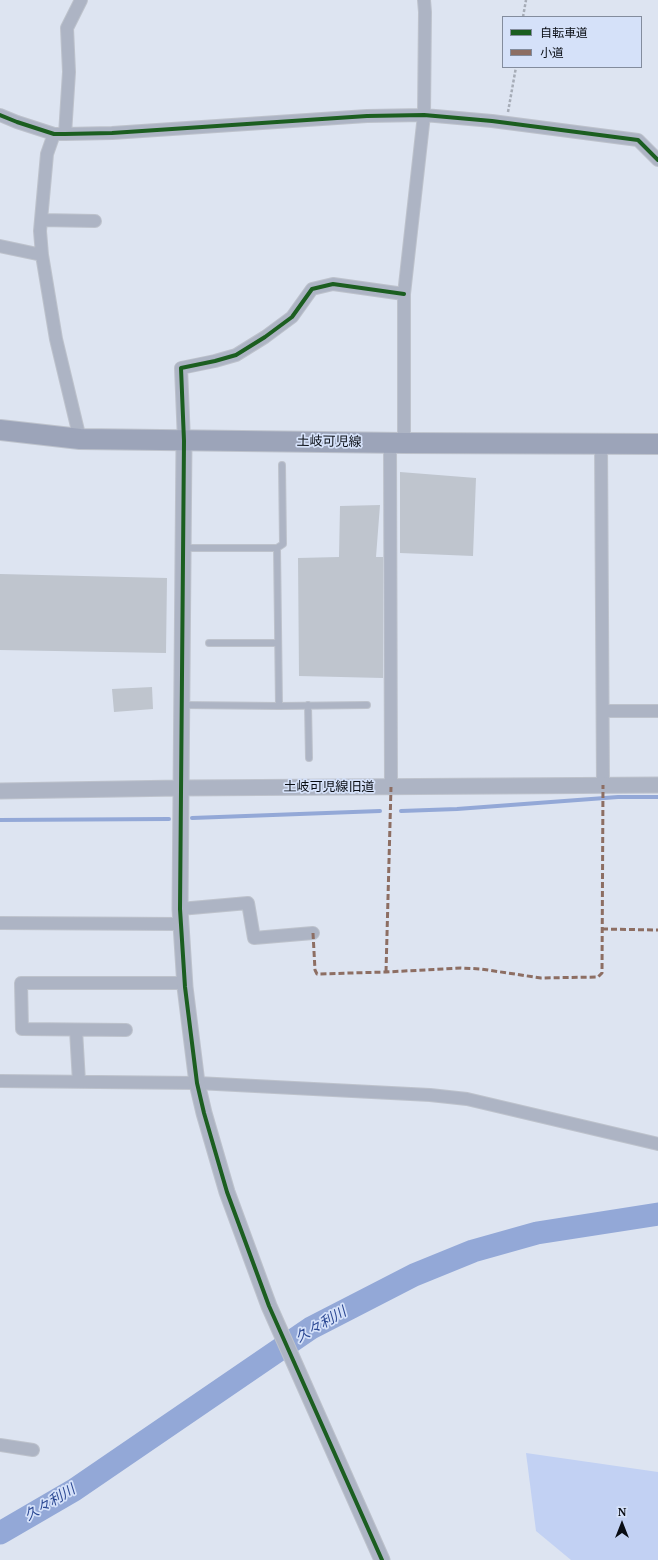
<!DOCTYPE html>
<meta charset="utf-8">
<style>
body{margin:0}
#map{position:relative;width:658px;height:1560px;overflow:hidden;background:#dde4f1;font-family:"Noto Serif","Noto Sans JP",serif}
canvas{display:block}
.legend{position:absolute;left:502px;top:16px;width:140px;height:52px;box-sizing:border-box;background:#d5e1f9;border:1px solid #838c9d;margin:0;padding:5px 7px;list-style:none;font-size:12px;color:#090d14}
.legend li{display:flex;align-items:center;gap:8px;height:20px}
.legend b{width:20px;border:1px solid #838c9d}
.north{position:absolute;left:602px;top:1504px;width:40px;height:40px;-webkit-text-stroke:3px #d5e1f9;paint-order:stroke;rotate:0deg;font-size:11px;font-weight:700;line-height:16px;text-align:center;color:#090d14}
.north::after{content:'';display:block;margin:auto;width:14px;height:18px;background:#090d14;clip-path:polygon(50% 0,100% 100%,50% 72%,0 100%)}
</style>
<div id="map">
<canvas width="658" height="1560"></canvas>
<ul class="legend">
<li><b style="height:5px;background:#1b5e20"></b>自転車道</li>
<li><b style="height:5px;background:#8d6e63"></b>小道</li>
</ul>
<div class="north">N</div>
</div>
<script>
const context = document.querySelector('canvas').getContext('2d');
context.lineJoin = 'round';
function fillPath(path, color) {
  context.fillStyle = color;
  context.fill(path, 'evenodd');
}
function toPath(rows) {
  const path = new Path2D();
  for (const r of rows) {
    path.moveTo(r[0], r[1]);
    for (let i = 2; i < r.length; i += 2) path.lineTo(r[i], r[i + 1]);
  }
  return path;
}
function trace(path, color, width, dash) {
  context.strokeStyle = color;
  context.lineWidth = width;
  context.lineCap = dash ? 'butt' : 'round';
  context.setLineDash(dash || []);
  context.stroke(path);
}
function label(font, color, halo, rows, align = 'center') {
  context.font = font + ' "Noto Serif","Noto Sans JP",serif';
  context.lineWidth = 3.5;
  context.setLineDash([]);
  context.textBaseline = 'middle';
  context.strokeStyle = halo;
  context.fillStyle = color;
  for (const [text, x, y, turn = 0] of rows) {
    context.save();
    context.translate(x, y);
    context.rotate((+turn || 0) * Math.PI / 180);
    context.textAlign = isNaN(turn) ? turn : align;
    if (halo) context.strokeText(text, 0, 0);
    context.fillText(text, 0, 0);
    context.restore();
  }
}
const green = toPath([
 [526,1453,658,1472,658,1560,571,1560,536,1531]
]);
const stream = toPath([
 [401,811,457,809,618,797,658,797],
 [192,818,380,811],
 [0,820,169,819]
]);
const river = toPath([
 [0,1533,74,1490,311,1328,414,1275,473,1251,537,1233,658,1214]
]);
const building = toPath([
 [400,472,476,478,473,556,400,553],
 [380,505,376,557,383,557,383,678,299,676,298,558,339,557,340,506],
 [0,574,167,578,166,653,0,650],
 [152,687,153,709,114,712,112,689]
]);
const path = toPath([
 [523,17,526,0],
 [508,112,516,67]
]);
const service = toPath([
 [183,548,277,548,283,544,282,465],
 [209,643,278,643],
 [183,705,279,706,277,548],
 [308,705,309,758],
 [279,706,367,705]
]);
const minor = toPath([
 [0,115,17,122,54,134,65,134,112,133,367,116,424,115,492,121,638,140,658,160],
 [54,134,47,154,40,231,42,255,56,339,80,439],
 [65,134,69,72,67,28,81,0],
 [41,220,95,221],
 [0,246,42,255],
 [184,441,181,368,215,361,236,355,265,337,292,317,312,289,333,284,404,294],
 [390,443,391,787],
 [404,443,404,294,424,115,425,12,424,0],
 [601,443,603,785],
 [603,711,658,711],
 [180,909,248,903,254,938,313,933],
 [1,923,181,924],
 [76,1030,79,1082],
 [126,1030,22,1029,21,983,185,983],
 [0,1081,197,1083,430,1095,467,1099,658,1144],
 [0,1445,33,1450]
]);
const tertiary = toPath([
 [184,441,180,909,185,987,197,1083,204,1113,227,1192,269,1306,382,1560],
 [0,791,180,788,658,785]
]);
const primary = toPath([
 [0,430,80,439,404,443,658,444]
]);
const quiet = toPath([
 [602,929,658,930],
 [313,933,315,970,317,974,386,972,461,968,481,969,541,978,598,977,602,973,603,785],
 [386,972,391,787]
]);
const cycleway = toPath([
 [0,115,17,122,54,134,65,134,112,133,367,116,424,115,492,121,638,140,658,160],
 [382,1560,269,1306,227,1192,204,1113,197,1083,185,987,180,909,184,441,181,368,215,361,236,355,265,337,292,317,312,289,333,284,404,294]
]);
const streetNames = [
 ["土岐可児線",329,442,1],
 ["土岐可児線旧道",329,787]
];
const waterNames = [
 ["久々利川",321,1325,-30],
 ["久々利川",50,1503,-31]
];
fillPath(green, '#c2d1f3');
trace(stream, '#93a8d7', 4);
trace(river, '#93a8d7', 23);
fillPath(building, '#bfc5ce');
trace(service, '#bdc2cc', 8);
trace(minor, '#bdc2cc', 14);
trace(tertiary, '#bdc2cc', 17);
trace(primary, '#bdc2cc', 22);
trace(path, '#a6acb7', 2.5, [3, 2]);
trace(service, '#adb4c4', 6);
trace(minor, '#adb4c4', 12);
trace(tertiary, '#adb4c4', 15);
trace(primary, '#9ca4b9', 20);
trace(quiet, '#8d6e63', 3, [6, 3]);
trace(cycleway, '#1b5e20', 4);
label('13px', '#090d14', '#d5e1f9', streetNames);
label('italic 14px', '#2b4893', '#d5e1f9', waterNames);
</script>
